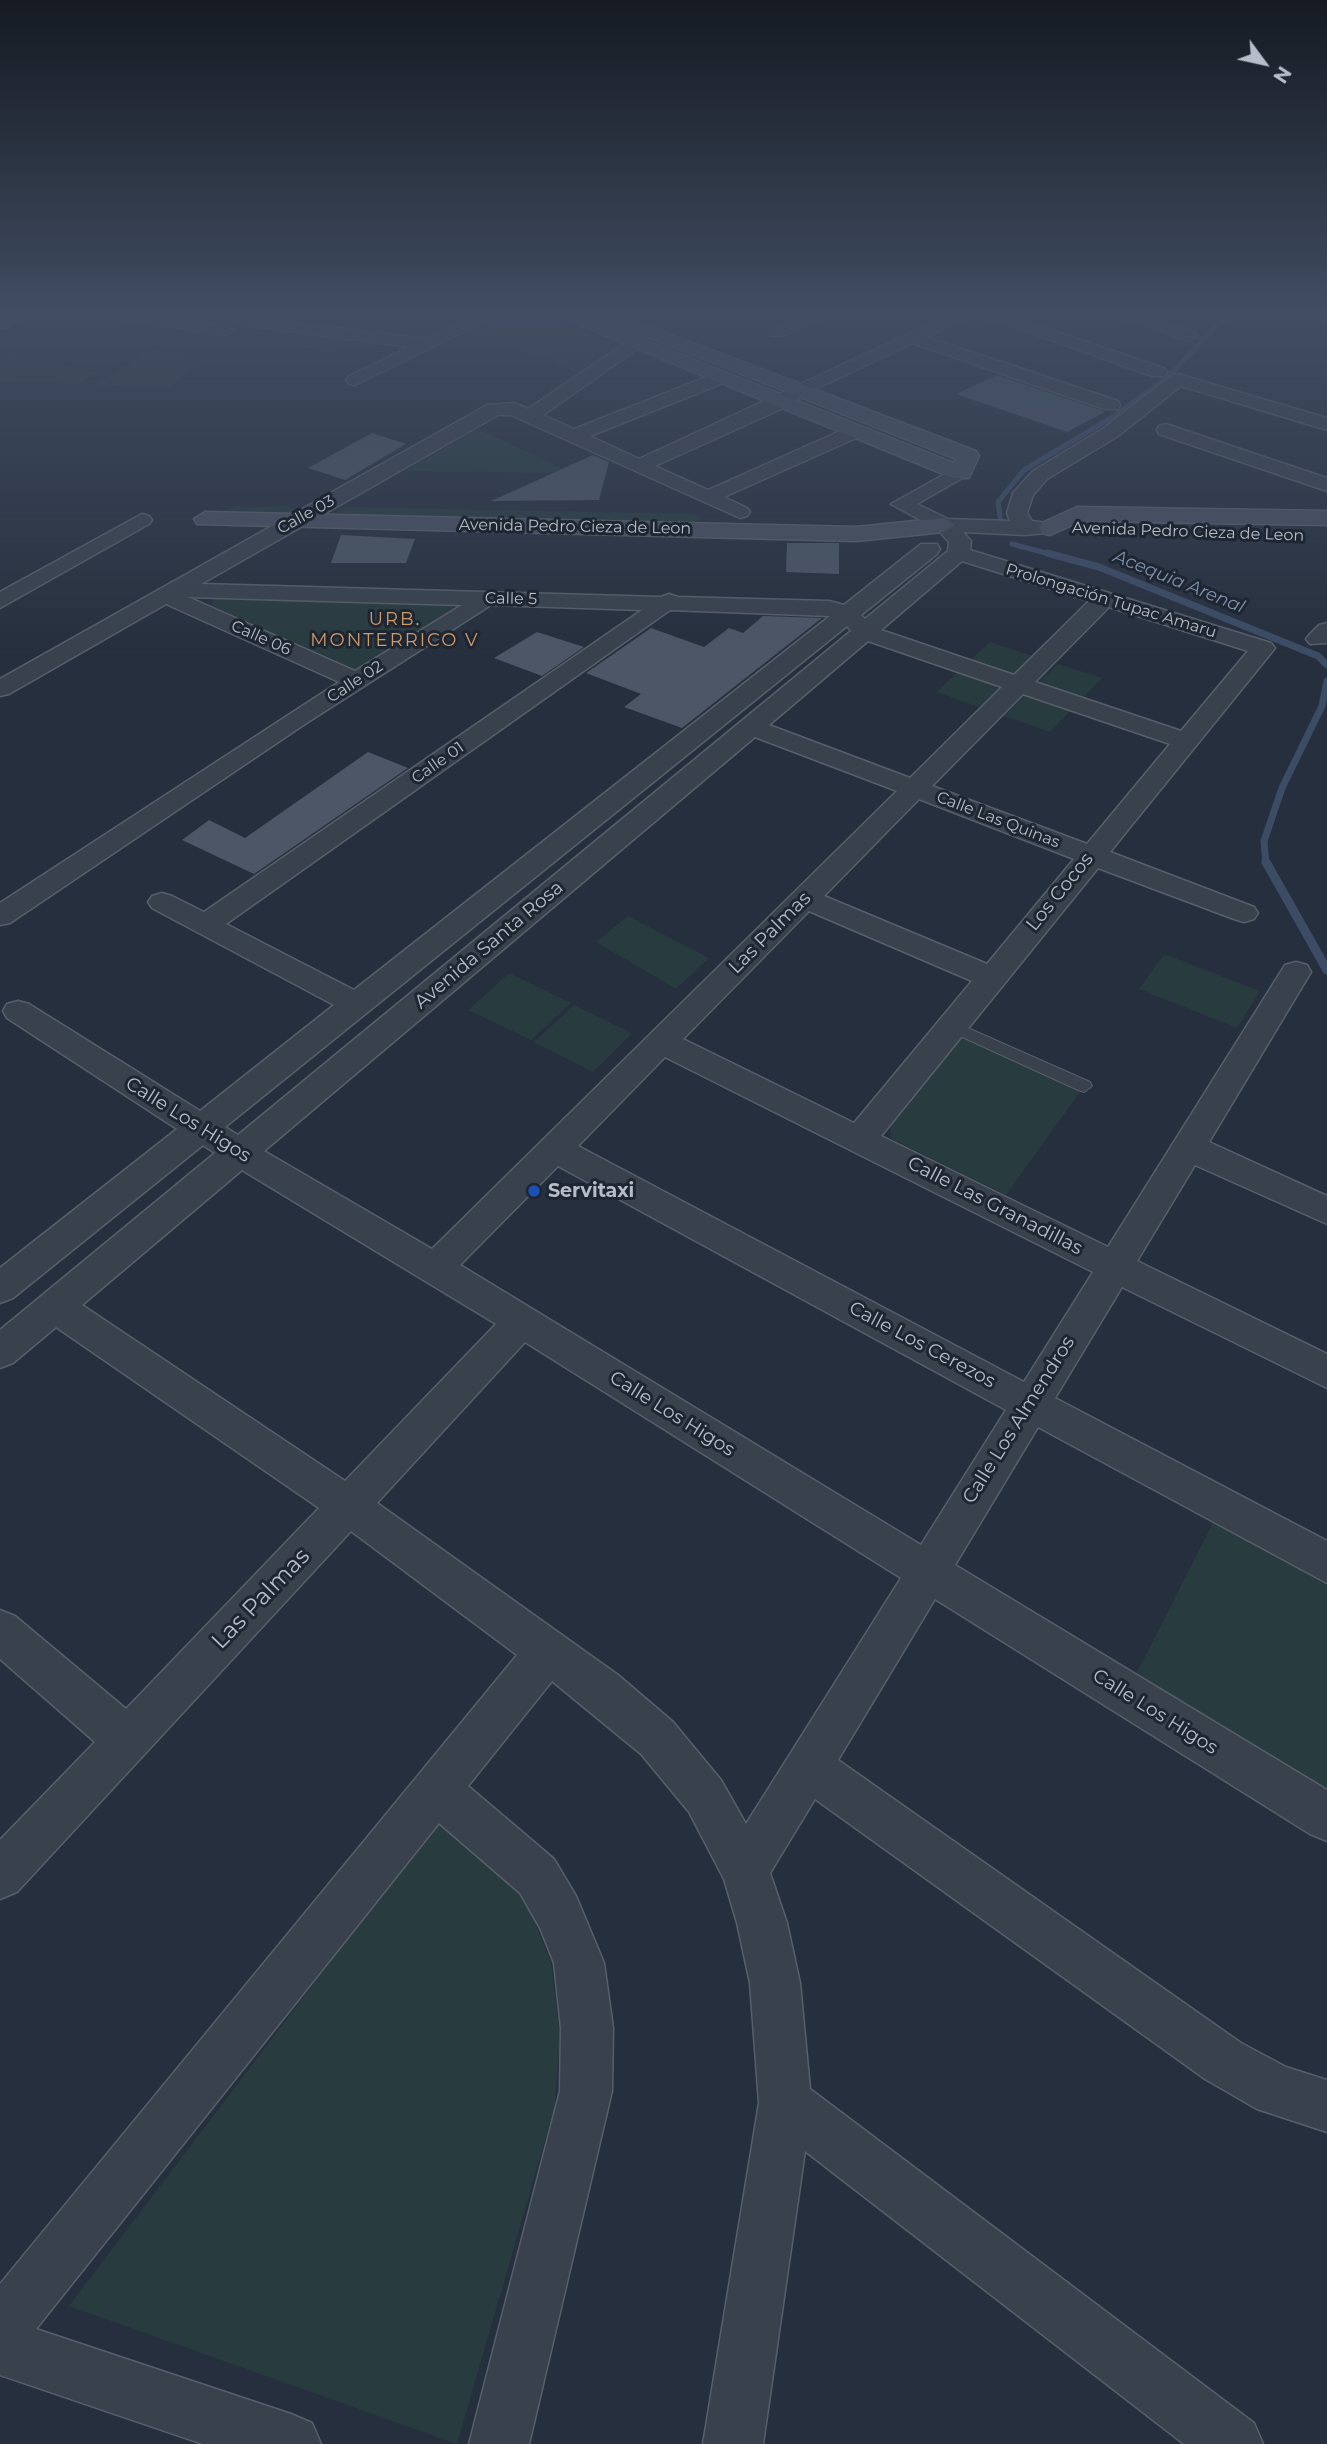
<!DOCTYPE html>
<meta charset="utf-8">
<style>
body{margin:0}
#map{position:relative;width:1327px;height:2444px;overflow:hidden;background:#262f3d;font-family:Montserrat,sans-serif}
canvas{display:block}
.north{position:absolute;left:1229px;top:28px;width:70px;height:70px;-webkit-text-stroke:5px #1e2632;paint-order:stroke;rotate:123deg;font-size:19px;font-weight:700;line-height:28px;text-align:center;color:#b6bcc8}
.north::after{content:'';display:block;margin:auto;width:24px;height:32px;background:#b6bcc8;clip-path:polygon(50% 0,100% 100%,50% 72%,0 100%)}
</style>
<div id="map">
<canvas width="1327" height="2444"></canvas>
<div class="north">N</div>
</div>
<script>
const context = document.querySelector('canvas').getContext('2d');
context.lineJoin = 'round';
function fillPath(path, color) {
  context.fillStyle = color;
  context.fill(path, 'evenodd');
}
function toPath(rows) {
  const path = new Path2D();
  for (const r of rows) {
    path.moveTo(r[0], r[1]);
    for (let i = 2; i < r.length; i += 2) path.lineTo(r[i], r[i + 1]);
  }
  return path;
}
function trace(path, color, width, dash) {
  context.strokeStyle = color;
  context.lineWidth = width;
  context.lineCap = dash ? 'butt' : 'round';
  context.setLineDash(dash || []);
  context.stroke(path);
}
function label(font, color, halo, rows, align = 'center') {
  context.font = font + ' Montserrat,sans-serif';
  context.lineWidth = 6;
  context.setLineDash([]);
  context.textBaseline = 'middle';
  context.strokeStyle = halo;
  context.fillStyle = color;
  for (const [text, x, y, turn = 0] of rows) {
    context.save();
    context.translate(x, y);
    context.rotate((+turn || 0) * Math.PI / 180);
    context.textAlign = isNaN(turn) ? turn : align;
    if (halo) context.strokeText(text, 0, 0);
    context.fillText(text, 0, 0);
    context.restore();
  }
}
const green = toPath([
 [501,315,542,315,621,346,577,373,549,359,465,334],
 [297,332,349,339,333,351,281,344],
 [153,350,200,357,171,388,95,385],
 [0,356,97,372,80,384,0,381],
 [478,429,571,473,405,471],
 [290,506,295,510,285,514,221,514,233,507],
 [345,507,693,514,702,518,692,523,343,514,337,512],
 [216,597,448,603,454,609,354,671,210,605],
 [990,642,1033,656,1011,678,967,663],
 [1058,664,1102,678,1080,701,1035,686],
 [961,669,1004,683,979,707,936,692],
 [1028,692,1074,707,1050,732,1004,716],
 [628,916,709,958,676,989,596,942],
 [1164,954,1260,991,1237,1028,1139,989],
 [509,973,571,1003,531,1040,468,1010],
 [574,1005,632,1033,593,1072,534,1042],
 [962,1037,1080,1092,1006,1195,892,1139,889,1123],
 [1217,1515,1327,1575,1327,1795,1135,1676],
 [440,1817,526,1900,551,1963,560,2034,555,2106,457,2444,69,2306]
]);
const streamFar2 = toPath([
 [1001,525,998,502,1024,470,1111,418,1168,377,1227,315],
 [1012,544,1053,555]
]);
const streamFar1 = toPath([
 [1047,553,1099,567,1318,656,1327,665],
 [1266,864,1264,841,1282,788,1322,706,1327,681]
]);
const stream = toPath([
 [1266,862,1327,970]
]);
const building = toPath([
 [997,375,1103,411,1105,412,1067,432,956,394],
 [372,433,406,444,345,480,308,468],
 [593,455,609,462,599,500,491,501],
 [341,535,415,539,406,563,331,563],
 [787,543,839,543,839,574,786,572],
 [763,616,822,618,682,728,624,707,641,694,586,673,651,628,704,647,729,628,743,633],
 [537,632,584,647,542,676,494,658],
 [368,752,408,768,254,874,182,840,209,820,245,838]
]);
const lane = toPath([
 [952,1021,1090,1082,1092,1086,1084,1092,1078,1090,947,1030,944,1026,947,1022,952,1021]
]);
const street = toPath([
 [21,315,6,328,0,329,2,315,21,315],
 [116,315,160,315,226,325,234,330,226,335,124,320,116,315],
 [231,315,427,339,476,315,498,315,355,385,349,384,346,380,349,376,410,347,236,324,228,319,231,315],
 [805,315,829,315,783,336,771,336,769,332,805,315],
 [949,315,972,315,927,337,1118,401,1120,405,1118,409,1104,409,913,343,805,394,788,406,655,466,708,490,849,427,863,427,865,431,863,435,724,497,747,508,750,512,747,516,740,518,511,415,498,415,201,584,661,597,669,594,678,597,829,601,844,605,921,544,937,544,940,549,937,554,861,615,865,619,948,551,949,542,937,529,891,504,954,469,961,467,971,473,917,504,948,519,1010,521,1007,513,1013,493,1033,471,1104,428,1172,375,1178,374,1327,418,1327,430,1181,386,1118,436,1047,479,1033,495,1027,513,1032,521,1053,524,1056,528,1053,532,1025,535,963,532,971,541,970,550,1271,643,1275,648,1271,653,1110,852,1254,907,1258,913,1254,919,1244,922,1234,919,1098,868,881,1136,1108,1247,1285,965,1296,962,1307,965,1311,972,1209,1142,1327,1196,1327,1224,1195,1165,1137,1261,1327,1354,1327,1388,1122,1287,1055,1398,1327,1541,1327,1583,1038,1427,955,1565,1327,1790,1327,1841,1310,1834,935,1599,838,1760,1241,2043,1286,2067,1327,2080,1327,2132,1257,2109,1205,2079,815,1799,770,1873,787,1923,800,1983,810,2089,1254,2423,1263,2444,1184,2444,805,2151,763,2444,703,2444,759,2103,750,1983,737,1923,724,1879,689,1812,641,1754,552,1681,468,1786,554,1859,576,1896,604,1963,613,2028,612,2091,529,2444,469,2444,560,2091,561,2028,554,1963,540,1928,520,1893,439,1823,36,2329,291,2414,312,2423,321,2444,203,2444,0,2375,0,2284,517,1655,351,1531,17,1892,0,1899,0,1840,95,1742,0,1659,0,1610,15,1616,126,1709,319,1508,56,1327,13,1363,0,1368,0,1330,215,1153,203,1145,13,1298,0,1303,0,1268,177,1129,7,1018,3,1011,7,1004,18,1001,29,1004,200,1111,334,1005,152,908,148,902,152,896,162,893,172,896,204,912,642,610,491,605,305,724,10,923,0,925,0,903,339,682,166,604,9,694,0,696,0,679,487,405,514,403,528,409,631,339,637,338,646,343,543,415,574,429,714,374,720,373,729,378,726,382,590,436,639,459,949,315],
 [962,561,1089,601,1014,675,881,630,962,561],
 [188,597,462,605,355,671,188,597],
 [1109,607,1248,651,1181,731,1035,682,1109,607],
 [670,610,830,616,354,990,226,924,670,610],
 [847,626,851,631,238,1135,225,1127,847,626],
 [868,641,1002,687,910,778,769,725,868,641],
 [1023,694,1170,744,1087,844,932,786,1023,694],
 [755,737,897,791,432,1249,264,1151,755,737],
 [919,799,1074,859,987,964,824,896,919,799],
 [809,911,972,981,854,1123,683,1039,809,911],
 [665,1057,1093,1272,1024,1382,578,1146,665,1057],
 [558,1166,1006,1410,921,1545,460,1265,558,1166],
 [242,1170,496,1324,345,1481,82,1305,242,1170],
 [525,1342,901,1578,746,1824,721,1780,673,1722,618,1675,377,1503,525,1342],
 [981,315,1006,315,1164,368,1167,372,1164,376,1152,376,981,315],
 [1117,315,1142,315,1195,332,1198,336,1189,341,1183,340,1117,315],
 [1166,424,1327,478,1327,491,1159,434,1157,430,1159,426,1166,424],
 [142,514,149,516,152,520,149,524,0,608,0,592,142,514],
 [1327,623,1327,643,1310,644,1306,639,1310,634,1319,625,1327,623]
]);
const secondary = toPath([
 [555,315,581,315,954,463,956,459,593,315,619,315,976,451,979,456,969,478,953,478,555,315],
 [1077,507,1327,511,1327,525,1081,521,1050,535,1042,533,1039,528,1042,523,1077,507],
 [205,512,856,527,944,518,955,525,944,532,856,541,197,524,194,519,205,512]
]);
const markers = [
 [534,1191,7,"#1a4fb4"]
];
const farStreetnames = [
 ["Calle 03",306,515,-29],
 ["Avenida Pedro Cieza de Leon",575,527,1],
 ["Avenida Pedro Cieza de Leon",1188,532,2],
 ["Calle 5",511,599,1],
 ["Prolongación Tupac Amaru",1111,601,17],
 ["Calle 06",261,638,24],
 ["Calle 02",355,682,-33],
 ["Calle 01",438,763,-35],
 ["Calle Las Quinas",998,820,21]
];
const farWaternames = [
 ["Acequia Arenal",1179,582,22]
];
const farNeighbourhoodnames = [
 ["URB.",395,620],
 ["MONTERRICO V",395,641]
];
const streetNames = [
 ["Los Cocos",1060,892,-51],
 ["Las Palmas",770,933,-45],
 ["Avenida Santa Rosa",489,945,-40],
 ["Calle Los Higos",188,1120,32],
 ["Calle Las Granadillas",995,1206,27],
 ["Calle Los Cerezos",922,1345,28],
 ["Calle Los Higos",672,1414,32],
 ["Calle Los Almendros",1019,1420,-58],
 ["Calle Los Higos",1155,1712,32]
];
const poiNames = [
 ["Servitaxi",548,1191]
];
const nearStreetnames = [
 ["Las Palmas",261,1599,-46]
];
fillPath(green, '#283b3e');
trace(streamFar2, '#3c4c65', 5);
trace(streamFar1, '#3c4c65', 7);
trace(stream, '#3c4c65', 9);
fillPath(building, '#4c5666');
trace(lane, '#575f6b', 2);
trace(street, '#575f6b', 3);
trace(secondary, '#575f6b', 3);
fillPath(lane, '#39414d');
fillPath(street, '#39414d');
fillPath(secondary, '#485060');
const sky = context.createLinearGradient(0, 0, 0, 657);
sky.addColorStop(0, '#151a22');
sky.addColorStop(0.48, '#414d62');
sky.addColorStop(1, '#414d6200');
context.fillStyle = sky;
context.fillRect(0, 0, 1327, 657);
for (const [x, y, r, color] of markers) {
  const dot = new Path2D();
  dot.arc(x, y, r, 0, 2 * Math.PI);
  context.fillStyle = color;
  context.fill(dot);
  trace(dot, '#1e2632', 2.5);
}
label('16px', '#b6bcc8', '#1e2632', farStreetnames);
label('italic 18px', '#7f91ae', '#1e2632', farWaternames);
context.letterSpacing = '2px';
label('18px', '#cf996a', '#1e2632', farNeighbourhoodnames);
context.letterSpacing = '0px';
label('19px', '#b6bcc8', '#1e2632', streetNames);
label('bold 19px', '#b6bcc8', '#1e2632', poiNames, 'left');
label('23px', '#b6bcc8', '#1e2632', nearStreetnames);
</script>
